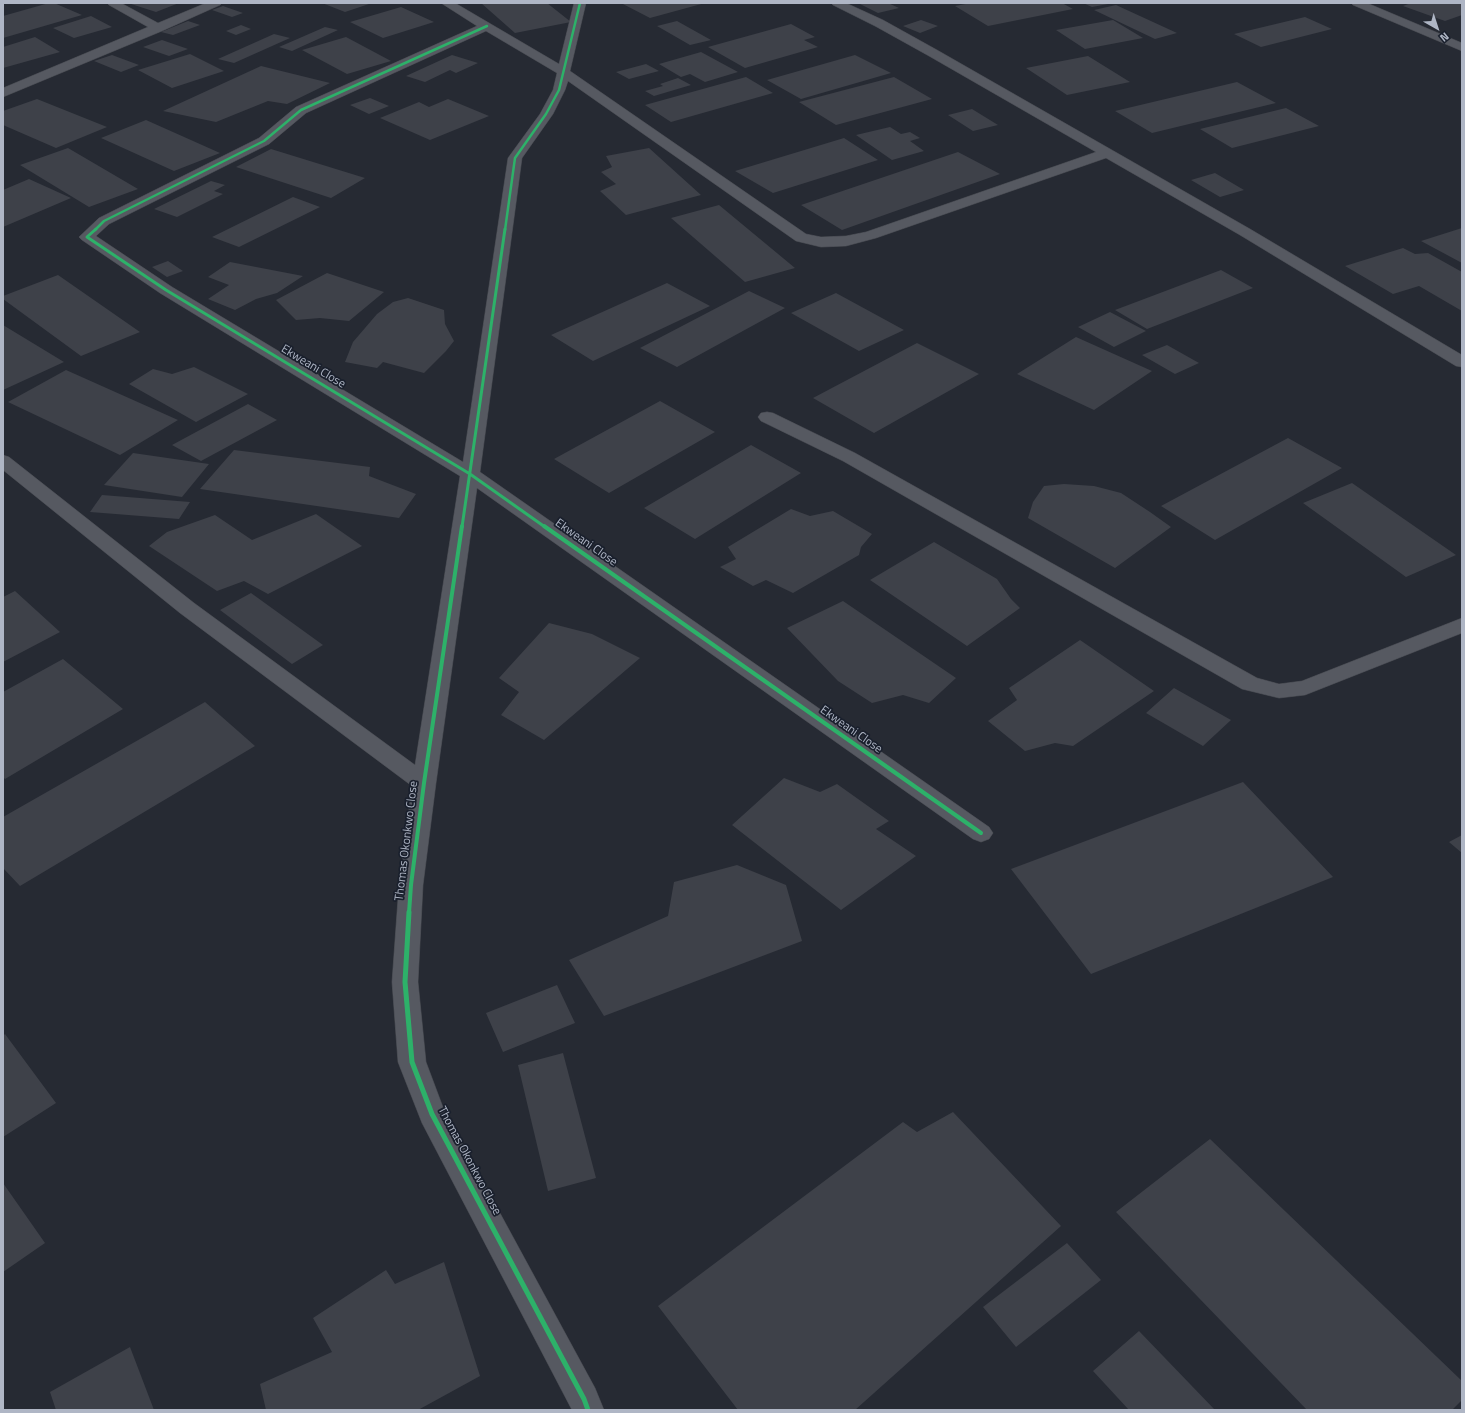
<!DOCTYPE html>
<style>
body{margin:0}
#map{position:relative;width:1465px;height:1413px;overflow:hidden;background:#262a33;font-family:"Titillium Web",sans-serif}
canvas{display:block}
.frame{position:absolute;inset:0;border:4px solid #afb6c5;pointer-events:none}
.north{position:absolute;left:1417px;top:8px;width:40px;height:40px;-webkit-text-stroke:3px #1a202d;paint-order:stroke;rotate:141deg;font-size:11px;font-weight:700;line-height:16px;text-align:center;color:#afb6c5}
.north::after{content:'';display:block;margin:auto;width:14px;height:18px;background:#afb6c5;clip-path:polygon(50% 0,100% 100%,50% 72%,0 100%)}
</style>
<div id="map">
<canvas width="1465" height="1413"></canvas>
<div class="frame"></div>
<div class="north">N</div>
</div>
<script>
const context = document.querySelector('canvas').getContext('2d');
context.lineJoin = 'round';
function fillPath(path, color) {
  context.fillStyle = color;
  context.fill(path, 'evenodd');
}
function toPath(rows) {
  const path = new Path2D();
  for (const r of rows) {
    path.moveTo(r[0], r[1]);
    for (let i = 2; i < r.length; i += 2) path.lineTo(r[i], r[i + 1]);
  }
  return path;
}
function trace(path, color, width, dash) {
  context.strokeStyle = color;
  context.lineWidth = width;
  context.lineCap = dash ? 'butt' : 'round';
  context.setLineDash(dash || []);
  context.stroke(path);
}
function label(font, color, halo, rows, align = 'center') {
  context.font = font + ' "Titillium Web",sans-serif';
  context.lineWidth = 3.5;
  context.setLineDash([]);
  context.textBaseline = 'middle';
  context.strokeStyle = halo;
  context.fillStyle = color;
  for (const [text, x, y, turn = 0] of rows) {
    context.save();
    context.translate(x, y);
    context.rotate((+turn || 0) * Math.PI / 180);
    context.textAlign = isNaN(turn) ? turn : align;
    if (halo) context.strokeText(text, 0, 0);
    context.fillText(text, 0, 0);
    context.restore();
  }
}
const building = toPath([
 [49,3,54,3,82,15,3,38,3,16],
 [128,3,179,3,156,12],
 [322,3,372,3,345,12],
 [481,3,547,3,571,22,515,33],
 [621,3,705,3,650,18],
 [858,3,888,3,899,8,878,13],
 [971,3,1062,3,1073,9,988,26,955,6],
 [1083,3,1108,3,1108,4,1092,7],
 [1411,3,1462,3,1462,15,1445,21,1403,6],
 [1116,5,1177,33,1155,39,1094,10],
 [223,6,243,13,232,17,212,10],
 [401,7,434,22,383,38,350,22],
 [91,16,112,27,74,38,53,28],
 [1305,17,1332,29,1261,47,1234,34],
 [921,20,938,26,920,33,903,26],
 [1113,20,1143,38,1085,49,1056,30],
 [188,21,200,25,173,35,161,32],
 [677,21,711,40,690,45,657,26],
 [791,24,815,37,804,40,818,47,745,68,708,47],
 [241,25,251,29,236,35,226,31],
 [325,27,338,30,292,51,279,47],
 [274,34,290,38,234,63,218,59],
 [35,37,60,52,3,68,3,47],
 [346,37,391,61,347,74,302,50],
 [162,40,188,49,169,56,143,47],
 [701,52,738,72,705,82,690,74,681,77,659,64],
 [190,54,224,71,172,88,138,70],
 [112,55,139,65,121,72,94,61],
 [452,55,478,63,456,73,450,70,425,82,406,76],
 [855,55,891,73,801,99,767,80],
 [1088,56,1130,82,1067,95,1026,68],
 [646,64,659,71,629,79,616,72],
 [261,66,330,83,287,104,268,101,216,122,163,111],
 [746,77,773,93,671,122,645,105],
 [894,77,932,99,836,125,799,102],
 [678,78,691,85,654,96,645,91,663,86,660,84],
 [1237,82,1276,103,1152,133,1115,111],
 [370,98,389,106,369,114,350,105],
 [37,99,107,127,56,148,3,125,3,111],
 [448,99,489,116,430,140,380,118,419,102,429,107],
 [1286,108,1319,126,1232,148,1200,129],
 [972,109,998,125,973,131,948,115],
 [146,120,220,153,174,171,101,138],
 [890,127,901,134,910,132,920,138,910,141,924,151,892,160,856,135],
 [844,138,878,160,773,193,735,171],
 [68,148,138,189,89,207,20,165],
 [649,148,701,195,626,215,600,191,616,184,601,172,612,167,606,156],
 [271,149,365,178,331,198,236,167],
 [958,152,1000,174,842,230,801,205],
 [1215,173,1244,190,1220,197,1191,180],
 [29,179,71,198,3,227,3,190],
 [211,181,225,185,214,191,223,194,177,217,154,209],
 [293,197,320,207,239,247,212,237],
 [719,205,795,268,745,282,671,218],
 [1462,228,1462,263,1421,241],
 [1403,248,1415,254,1428,253,1462,272,1462,311,1419,286,1393,294,1345,266],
 [168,261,183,271,167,277,152,267],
 [230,262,303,276,277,293,256,299,235,310,208,299,229,285,208,277],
 [1221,270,1253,288,1147,329,1115,310],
 [327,273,384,292,349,321,320,318,296,320,276,300],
 [58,275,140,332,81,356,3,299,3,296],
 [667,283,710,306,593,361,551,335],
 [749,291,785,308,677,367,640,348],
 [836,293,904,330,859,351,791,313],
 [408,298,444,310,445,324,454,341,446,351,424,373,383,362,377,368,345,362,353,342,377,314,393,302],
 [1110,312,1146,331,1114,347,1078,327],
 [3,325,64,362,3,390],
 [1076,337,1152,371,1094,410,1017,374],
 [917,343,979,374,874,433,813,398],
 [1167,345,1199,363,1175,374,1142,355],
 [194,367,248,394,196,422,129,384,153,369,172,374],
 [66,370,178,420,120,455,8,402],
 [660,401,715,432,609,493,554,459],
 [248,404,277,420,201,461,172,445],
 [1288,438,1342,468,1215,540,1161,506],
 [751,445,801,473,695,539,644,508],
 [234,450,370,467,369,476,416,494,399,518,200,489],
 [133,453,209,464,182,497,104,485],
 [1352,483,1456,555,1406,577,1303,503],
 [1064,484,1094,486,1121,493,1150,512,1171,527,1115,568,1028,518,1033,502,1044,486],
 [102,495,190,502,179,519,90,512],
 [791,509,810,516,833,511,872,534,861,547,859,555,793,593,766,580,753,586,720,567,736,559,728,547],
 [316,514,362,546,268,594,244,581,217,591,149,546,167,532,215,515,252,540],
 [934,542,997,579,1011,599,1020,608,967,646,870,580],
 [15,591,60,632,3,662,3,597],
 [251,593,323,645,292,664,220,610],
 [843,601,956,678,929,703,903,695,872,703,838,681,787,628],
 [549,623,592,634,640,658,544,740,501,715,519,692,499,678],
 [1080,640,1154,691,1073,746,1055,743,1025,751,988,721,1017,700,1009,688],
 [63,659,123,709,5,779,3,777,3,692],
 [1174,688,1231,720,1203,746,1146,713],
 [205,702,255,746,20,886,3,868,3,817],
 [784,778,820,792,837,784,889,821,876,829,916,856,841,910,732,825],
 [1243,782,1333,877,1091,974,1011,869],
 [1462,835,1462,853,1449,842],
 [737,865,786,885,802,941,604,1016,569,960,668,916,674,882],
 [557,985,575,1023,503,1052,486,1013],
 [5,1034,56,1103,3,1137,3,1036],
 [563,1053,596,1178,548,1191,518,1065],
 [953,1112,1061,1226,855,1410,738,1410,658,1306,903,1122,917,1132],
 [1210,1139,1462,1381,1462,1400,1452,1410,1307,1410,1116,1212],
 [3,1183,45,1243,3,1272],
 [1067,1243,1101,1280,1016,1347,983,1307],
 [444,1262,480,1376,418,1410,266,1410,260,1384,332,1352,313,1318,386,1270,395,1284],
 [1139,1331,1215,1410,1129,1410,1093,1371],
 [130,1347,154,1410,56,1410,50,1392]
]);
const street = toPath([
 [107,3,121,3,158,23,206,3,222,3,220,5,162,31,3,97,3,88,148,27,109,5,107,3],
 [441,3,455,3,559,64,574,3,586,3,570,71,806,234,821,237,846,236,866,232,1096,152,929,56,875,26,833,5,831,3,846,3,883,20,937,50,1250,229,1462,355,1462,367,1456,366,1240,235,1106,158,876,238,846,246,821,247,796,241,568,81,565,90,553,114,522,158,480,472,989,827,993,833,989,839,981,842,973,839,477,488,436,783,423,885,418,982,426,1062,444,1110,595,1388,604,1410,572,1410,422,1123,398,1062,392,982,399,885,412,786,180,613,3,470,3,455,9,457,194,603,415,765,460,476,160,293,82,240,79,237,99,218,259,138,296,107,477,26,441,3],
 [486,31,557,73,553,90,540,114,508,158,463,462,172,287,96,236,109,224,269,144,306,113,486,31],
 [1351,3,1367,3,1462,43,1462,51,1353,5,1351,3],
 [767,412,773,413,855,453,1257,678,1279,684,1302,681,1462,618,1462,633,1305,695,1279,698,1242,689,843,461,761,421,758,417,761,413,767,412]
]);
const cyclewayFar3 = toPath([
 [95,230,104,221,264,141,301,110,487,26],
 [505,230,515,158,546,114,559,90,580,3]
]);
const cyclewayFar2 = toPath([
 [96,229,87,237,166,290,470,474,545,527],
 [462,527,505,229]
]);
const cyclewayFar1 = toPath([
 [544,526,981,833],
 [409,913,411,885,424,783,462,526]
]);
const cycleway = toPath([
 [409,912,405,982,412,1062,432,1114,584,1399,588,1410]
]);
const streetNames = [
 ["Ekweani Close",313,367,31],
 ["Ekweani Close",586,543,35],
 ["Ekweani Close",851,730,35],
 ["Thomas Okonkwo Close",407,841,-83],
 ["Thomas Okonkwo Close",469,1161,62]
];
fillPath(building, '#3e4149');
trace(street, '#42454c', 1);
fillPath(street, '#565961');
trace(cyclewayFar3, '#2db169', 2.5);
trace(cyclewayFar2, '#2db169', 3);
trace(cyclewayFar1, '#2db169', 4);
trace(cycleway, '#2db169', 5);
label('12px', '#afb6c5', '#1a202d', streetNames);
</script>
